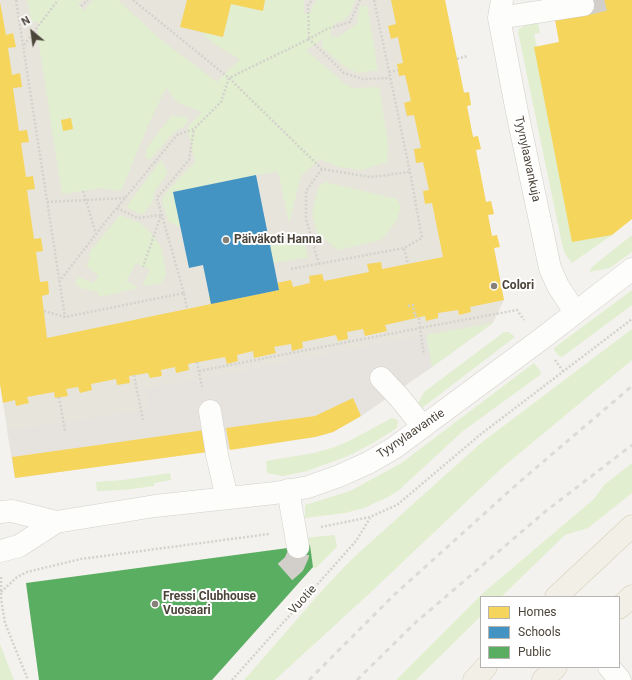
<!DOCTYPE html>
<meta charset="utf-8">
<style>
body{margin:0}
#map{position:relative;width:632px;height:680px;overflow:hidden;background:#f4f2ee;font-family:Roboto,sans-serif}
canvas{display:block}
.legend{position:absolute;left:480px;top:596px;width:140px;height:72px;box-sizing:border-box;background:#fff;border:1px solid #b7b4b0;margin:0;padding:5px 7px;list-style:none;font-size:12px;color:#4b4439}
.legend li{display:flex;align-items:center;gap:8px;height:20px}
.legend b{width:20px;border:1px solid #b7b4b0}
.north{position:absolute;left:12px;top:12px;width:40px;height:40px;-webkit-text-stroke:3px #fff;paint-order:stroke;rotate:331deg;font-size:11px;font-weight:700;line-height:16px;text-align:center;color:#4b4439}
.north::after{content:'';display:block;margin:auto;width:14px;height:18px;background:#4b4439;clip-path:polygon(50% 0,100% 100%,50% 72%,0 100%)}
</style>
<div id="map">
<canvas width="632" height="680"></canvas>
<ul class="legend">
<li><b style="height:11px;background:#f6d55c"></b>Homes</li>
<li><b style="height:11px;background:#4393c3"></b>Schools</li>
<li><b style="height:11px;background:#5aae61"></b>Public</li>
</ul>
<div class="north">N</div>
</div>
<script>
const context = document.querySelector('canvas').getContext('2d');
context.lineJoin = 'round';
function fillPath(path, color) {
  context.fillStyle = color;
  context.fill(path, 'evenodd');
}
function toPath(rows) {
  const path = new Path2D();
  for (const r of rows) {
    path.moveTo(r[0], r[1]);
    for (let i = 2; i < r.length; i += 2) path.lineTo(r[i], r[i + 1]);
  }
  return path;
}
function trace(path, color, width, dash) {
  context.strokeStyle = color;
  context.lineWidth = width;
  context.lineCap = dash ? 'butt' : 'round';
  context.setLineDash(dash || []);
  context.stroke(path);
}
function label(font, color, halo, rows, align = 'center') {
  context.font = font + ' Roboto,sans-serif';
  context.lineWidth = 4;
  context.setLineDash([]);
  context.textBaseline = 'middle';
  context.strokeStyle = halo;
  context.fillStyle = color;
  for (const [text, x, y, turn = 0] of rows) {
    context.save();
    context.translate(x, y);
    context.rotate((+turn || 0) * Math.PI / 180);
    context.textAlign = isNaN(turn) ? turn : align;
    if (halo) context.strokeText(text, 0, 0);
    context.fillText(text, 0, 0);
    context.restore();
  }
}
const residential = toPath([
 [0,0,445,0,464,92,469,92,471,105,467,106,473,137,478,136,481,149,476,150,486,202,491,201,494,214,488,215,504,300,493,323,432,367,361,416,333,432,315,437,15,478,0,384]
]);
const green = toPath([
 [27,0,82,0,78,4,85,11,88,5,94,0,118,0,161,40,217,82,240,59,217,46,200,32,223,37,231,4,263,11,265,0,304,0,304,14,312,11,311,8,317,0,355,0,350,14,342,21,334,23,330,36,338,37,357,24,360,7,367,5,378,70,358,73,345,67,322,47,323,39,306,50,344,83,352,88,379,87,388,144,387,162,362,170,339,167,320,159,301,176,289,223,278,171,174,192,180,227,168,221,162,200,167,191,195,162,187,127,202,112,178,103,166,88,150,121,121,191,102,188,62,194,38,38,38,21,32,22],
 [538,23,540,33,534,34,537,47,612,235,572,263,565,254,562,244,518,32,519,29,526,25],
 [171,116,186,117,188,122,183,127,175,131,151,159,146,159,146,149],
 [161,160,168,173,155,191,152,203,142,215,126,207],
 [325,182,397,199,401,207,396,222,381,240,338,250,317,233,312,213,319,186],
 [120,215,140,223,150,232,161,246,166,275,161,283,142,286,150,270,136,263,126,281,138,288,99,297,98,292,80,288,75,283,79,277,92,283,99,277,86,265,90,259,89,253],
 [632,235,632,252,610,268,589,272,593,266],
 [303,239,308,257,274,263,270,246],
 [632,290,632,305,562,357,559,356,554,350,554,348],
 [493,323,432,367,426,335],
 [632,329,632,360,503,467,370,593,275,680,244,680,327,585,353,558,481,443],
 [504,332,509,332,515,337,422,408,418,403,424,392],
 [534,363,541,372,540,375,463,431,398,491,388,497,364,508,345,513,305,518,305,505,350,491,400,464],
 [392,418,398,420,397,428,373,443,348,456,307,471,283,476,267,473,266,461,314,453,335,447,351,440],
 [632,463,632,493,588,528,565,535,501,597,481,597,481,616,416,680,396,680,483,593,594,499,604,485],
 [170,473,171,480,154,483,154,486,124,490,97,491,96,482,123,480],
 [333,535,335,536,337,546,336,548,315,569,313,567,310,546,304,546,304,538],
 [0,644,9,667,14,680,0,680]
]);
const parking = toPath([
 [426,335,432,367,361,416,333,432,315,437,15,478,7,430,148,410,145,388,191,381]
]);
const homes = toPath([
 [187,0,265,0,263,11,231,4,223,37,180,27],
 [391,0,445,0,464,93,469,92,471,105,467,106,473,137,478,136,481,149,476,150,486,202,491,201,494,214,488,215,492,236,497,235,500,247,494,248,504,300,470,307,471,312,459,315,458,310,438,313,438,318,426,321,425,316,385,325,387,331,365,336,363,329,347,332,348,339,338,341,336,335,302,342,303,348,292,351,291,344,274,347,276,353,254,358,253,351,237,355,238,361,227,364,225,357,188,364,189,370,176,373,175,367,161,370,162,376,150,378,148,373,129,376,130,383,117,385,116,379,91,384,92,390,80,393,78,387,66,389,68,396,55,398,54,392,27,397,29,403,16,406,15,400,3,403,0,384,0,2,6,35,13,33,16,47,8,48,12,75,20,73,22,87,13,88,19,131,27,130,29,142,21,143,26,177,33,176,35,189,27,190,34,239,41,238,43,251,36,252,40,282,48,281,49,294,42,296,47,338,211,304,209,297,222,294,224,301,279,290,277,283,291,280,293,287,310,283,309,276,322,274,324,281,369,272,367,264,381,262,382,269,443,257,432,203,425,204,423,191,429,190,423,162,416,163,414,149,421,148,414,115,407,116,404,103,411,101,405,75,399,76,397,64,403,63,398,37,391,39,388,26,396,24],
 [582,0,632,0,632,219,612,235,572,242,534,47,559,42,555,20],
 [71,118,73,129,63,131,61,120],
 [353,398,361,416,333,432,315,437,230,450,226,428,315,416],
 [205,430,208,452,15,478,12,457]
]);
const schools = toPath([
 [256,175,279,290,211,304,203,265,189,268,173,192]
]);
const public = toPath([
 [310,545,313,567,212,680,39,680,26,583]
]);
const minorTunnel = toPath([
 [583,5,605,0],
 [285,572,294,564,298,555,298,547]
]);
const path = toPath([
 [16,0,65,317],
 [133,0,229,78,322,169,371,177,410,172],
 [360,0,350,22,327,29,309,39,344,73,363,79,390,78],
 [374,0,410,172,422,238,404,248,408,264],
 [81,6,88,0],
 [24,45,58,0],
 [457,59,467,56],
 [389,72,398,70],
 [83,191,96,234],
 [47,202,126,198],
 [117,208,138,218,161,215,143,267],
 [319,264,306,219,306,191,322,169],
 [291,269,404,248],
 [59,282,107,220,177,135,194,129,221,102,229,78,309,39,308,5,312,0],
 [184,293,157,198,189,160,194,129],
 [408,306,413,305,415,316,418,315],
 [44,311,65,317,184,293,187,309],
 [419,318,420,328,517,310,524,320],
 [555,360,563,371],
 [197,362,202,387],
 [199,371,420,328,424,355],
 [134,375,143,420],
 [59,397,65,431],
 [321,527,370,517,397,505,481,434,632,319],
 [1,577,1,599,5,623,28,680],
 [1,592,17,577,27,572,81,559,269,534],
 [232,680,356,541,370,518]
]);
const minor = toPath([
 [502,0,499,18,517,112,550,268,558,286,575,312],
 [499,18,583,5],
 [381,378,399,397,423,427],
 [210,411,217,455,227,498],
 [288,490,298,547],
 [0,512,12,511,56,522,155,506,275,493,308,487,339,476,368,463,394,448,540,340,632,269],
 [0,551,19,546,56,522],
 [609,667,620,680]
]);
const major = toPath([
 [556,597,632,526],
 [619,608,632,596],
 [474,680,486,667],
 [543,680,556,667]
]);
const rail = toPath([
 [309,680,394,595,516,485,632,386],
 [357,680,416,622,546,511,632,445]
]);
const markers = [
 [226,240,4,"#868178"],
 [494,286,4,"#868178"],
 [155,604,4,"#868178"]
];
const streetNames = [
 ["Tyynylaavankuja",527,159,78],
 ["Tyynylaavantie",411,434,-34],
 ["Vuotie",303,600,-48]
];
const poiNames = [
 ["Päiväkoti Hanna",234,240],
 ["Colori",502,286],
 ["Fressi Clubhouse",163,597],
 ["Vuosaari",163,611]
];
fillPath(residential, '#e7e4dc');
fillPath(green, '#e1eecf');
fillPath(parking, '#e6e3df');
fillPath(homes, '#f6d55c');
fillPath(schools, '#4393c3');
fillPath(public, '#5aae61');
trace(minorTunnel, '#d2cfca', 22, [22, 11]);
trace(minor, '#d2d0cb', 23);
trace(major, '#d6cebb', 23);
trace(path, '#d3d2cc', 2.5, [2, 2]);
trace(minor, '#fdfdfc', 22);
trace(major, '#f2efe6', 22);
trace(rail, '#dbdbda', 3, [5, 5]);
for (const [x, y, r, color] of markers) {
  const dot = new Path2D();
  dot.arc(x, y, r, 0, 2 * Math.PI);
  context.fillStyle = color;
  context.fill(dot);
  trace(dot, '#fff', 1.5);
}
label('12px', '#4b4439', '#fff', streetNames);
label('bold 12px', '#4b4439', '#fff', poiNames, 'left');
</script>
